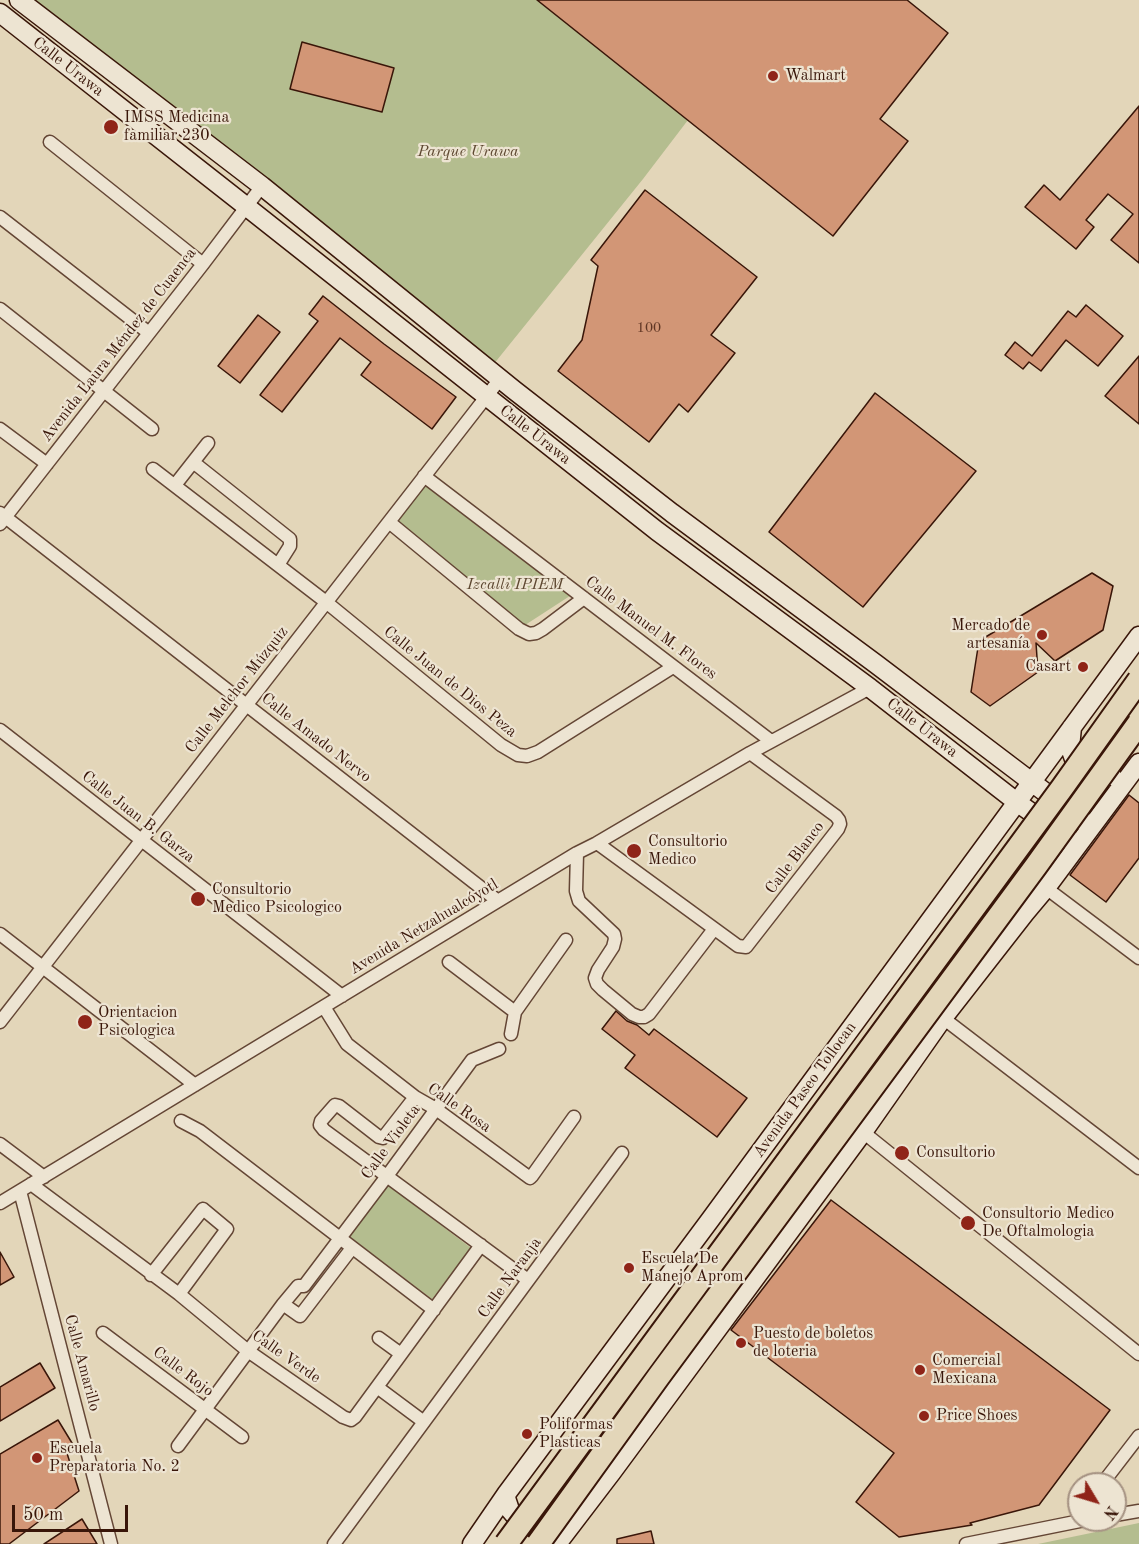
<!DOCTYPE html>
<meta charset="utf-8">
<style>
body{margin:0}
#map{position:relative;width:1139px;height:1544px;overflow:hidden;background:#e3d6b9;font-family:"Old Standard TT",serif}
canvas{display:block}
.north{position:absolute;left:1067px;top:1472px;width:60px;height:60px;box-sizing:border-box;background:#ede4d2;border:2px solid #a59282;border-radius:50%;rotate:128deg;font-size:16px;font-weight:700;line-height:24px;text-align:center;color:#391609}
.north::after{content:'';display:block;margin:auto;width:21px;height:27px;background:#8f2418;clip-path:polygon(50% 0,100% 100%,50% 72%,0 100%)}
.scale{position:absolute;left:12px;top:1505px;width:116px;height:27px;box-sizing:border-box;border:3px solid #391609;border-top:0;padding-left:8px;font-size:18px;line-height:21px;white-space:nowrap;color:#391609;-webkit-text-stroke:4px #ede4d2;paint-order:stroke}
</style>
<div id="map">
<canvas width="1139" height="1544"></canvas>
<div class="north">N</div>
<div class="scale">50 m</div>
</div>
<script>
const context = document.querySelector('canvas').getContext('2d');
context.lineJoin = 'round';
function fillPath(path, color) {
  context.fillStyle = color;
  context.fill(path, 'evenodd');
}
function toPath(rows) {
  const path = new Path2D();
  for (const r of rows) {
    path.moveTo(r[0], r[1]);
    for (let i = 2; i < r.length; i += 2) path.lineTo(r[i], r[i + 1]);
  }
  return path;
}
function trace(path, color, width, dash) {
  context.strokeStyle = color;
  context.lineWidth = width;
  context.lineCap = dash ? 'butt' : 'round';
  context.setLineDash(dash || []);
  context.stroke(path);
}
function label(font, color, halo, rows, align = 'center') {
  context.font = font + ' "Old Standard TT",serif';
  context.lineWidth = 4.5;
  context.setLineDash([]);
  context.textBaseline = 'middle';
  context.strokeStyle = halo;
  context.fillStyle = color;
  for (const [text, x, y, turn = 0] of rows) {
    context.save();
    context.translate(x, y);
    context.rotate((+turn || 0) * Math.PI / 180);
    context.textAlign = isNaN(turn) ? turn : align;
    if (halo) context.strokeText(text, 0, 0);
    context.fillText(text, 0, 0);
    context.restore();
  }
}
const green = toPath([
 [28,0,537,0,688,120,643,179,493,365],
 [424,476,576,592,519,629,389,522],
 [388,1185,471,1248,432,1299,349,1236],
 [1139,1523,1139,1544,1038,1544]
]);
const building = toPath([
 [537,0,907,0,948,33,880,119,908,141,833,236,537,0],
 [302,42,394,68,382,112,290,89,302,42],
 [1139,106,1139,263,1111,240,1133,214,1108,194,1086,220,1094,227,1076,249,1025,207,1044,185,1060,200,1139,106],
 [645,190,757,277,711,335,735,353,688,412,679,404,649,442,558,371,582,340,598,266,591,260,645,190],
 [323,296,384,344,456,397,432,429,361,375,371,362,340,338,282,412,260,395,318,321,309,314,323,296],
 [1086,305,1123,336,1098,366,1066,340,1041,371,1029,362,1023,369,1005,355,1015,342,1032,356,1068,311,1076,317,1086,305],
 [258,315,280,332,240,383,218,366,258,315],
 [1139,356,1139,424,1105,396,1139,356],
 [875,393,976,471,863,607,769,532,875,393],
 [1092,573,1113,586,1103,630,1055,661,1036,643,1038,672,990,706,971,692,979,641,1092,573],
 [1129,795,1139,803,1139,858,1106,902,1070,875,1129,795],
 [616,1011,627,1021,637,1025,649,1035,654,1029,747,1098,717,1137,625,1068,635,1055,602,1029,616,1011],
 [831,1200,1110,1410,1039,1505,970,1523,972,1525,899,1537,856,1502,894,1453,731,1330,831,1200],
 [0,1252,14,1277,0,1285,0,1252],
 [40,1363,55,1388,0,1421,0,1387,40,1363],
 [58,1420,72,1443,65,1447,79,1491,9,1544,0,1544,0,1454,58,1420],
 [82,1519,97,1544,44,1544,82,1519],
 [651,1531,654,1544,617,1544,617,1539,651,1531]
]);
const street = toPath([
 [50,142,203,264],
 [0,217,149,333],
 [0,309,152,429],
 [0,429,47,464],
 [193,462,290,539,290,546,278,565],
 [153,469,326,602,501,745,518,755,527,756,538,752,673,667],
 [424,476,771,741],
 [175,485,208,443],
 [0,513,498,901],
 [389,522,519,629,529,634,536,633,543,629,584,598],
 [0,524,203,264,262,186],
 [0,730,342,996],
 [597,843,738,946,746,947,838,829,840,824,839,820,836,816,750,753],
 [577,853,576,891,579,901,614,934,615,939,613,947,598,970,595,978,597,984,603,990,632,1014,639,1017,644,1017,649,1014,714,929],
 [1046,888,1139,958],
 [0,934,195,1085],
 [449,962,515,1012,511,1034],
 [324,1007,347,1044,415,1097,436,1109,530,1178,532,1176,574,1117],
 [515,1012,566,940],
 [943,1018,1139,1168],
 [0,1022,500,379],
 [415,1097,383,1138,379,1137,339,1106,335,1105,321,1121,320,1125,324,1130,528,1280],
 [181,1121,200,1131,434,1310],
 [863,1132,1139,1354],
 [0,1144,44,1177],
 [31,1184,179,1294,248,1351,343,1417,351,1420,355,1417,481,1245],
 [20,1191,111,1544],
 [0,1203,577,853,597,843,750,753,870,688],
 [151,1275,203,1209,227,1229,179,1294],
 [283,1304,300,1316,352,1248],
 [103,1333,242,1437],
 [379,1338,401,1354],
 [377,1387,424,1422],
 [178,1446,283,1304,298,1286,304,1286,387,1176,472,1060,499,1049],
 [1102,1484,1139,1436],
 [1115,1515,1139,1511],
 [334,1544,622,1153],
 [966,1544,1085,1520]
]);
const secondary = toPath([
 [19,0,262,186,514,390,672,513,876,664,1091,827],
 [0,13,247,207,657,531,870,688,1018,803,1077,845],
 [1072,727,1070,748,1074,759,1086,771,1094,774,1112,776],
 [507,1493,506,1498,510,1510,516,1517,521,1521,536,1527,543,1529,560,1527],
 [472,1544,507,1493,710,1220,1139,636],
 [557,1544,612,1472,863,1132,943,1018,1025,913,1046,888,1139,763]
]);
const highwayBridge = toPath([
 [506,1544,1062,788,1139,680],
 [538,1544,659,1376,1036,866,1139,723]
]);
const markers = [
 [773,76,6,"#8f2418"],
 [111,127,8,"#8f2418"],
 [1042,635,6,"#8f2418"],
 [1083,667,6,"#8f2418"],
 [634,851,8,"#8f2418"],
 [198,899,8,"#8f2418"],
 [85,1022,8,"#8f2418"],
 [902,1153,8,"#8f2418"],
 [968,1223,8,"#8f2418"],
 [629,1268,6,"#8f2418"],
 [741,1343,6,"#8f2418"],
 [920,1370,6,"#8f2418"],
 [924,1416,6,"#8f2418"],
 [527,1434,6,"#8f2418"],
 [37,1458,6,"#8f2418"]
];
const numberNames = [
 ["100",649,328]
];
const streetNames = [
 ["Calle Urawa",68,67,38],
 ["Avenida Laura Méndez de Cuaenca",119,345,-52],
 ["Calle Urawa",535,435,38],
 ["Calle Manuel M. Flores",651,628,37],
 ["Calle Juan de Dios Peza",450,682,39],
 ["Calle Melchor Múzquiz",237,690,-52],
 ["Calle Urawa",922,728,38],
 ["Calle Amado Nervo",316,738,38],
 ["Calle Juan B. Garza",138,817,38],
 ["Calle Blanco",795,858,-53],
 ["Avenida Netzahualcóyotl",424,927,-31],
 ["Avenida Paseo Tollocan",805,1090,-54],
 ["Calle Rosa",459,1108,35],
 ["Calle Violeta",391,1142,-54],
 ["Calle Naranja",510,1278,-54],
 ["Calle Verde",286,1357,35],
 ["Calle Amarillo",82,1363,75],
 ["Calle Rojo",183,1372,37]
];
const poiNames = [
 ["Walmart",785,76],
 ["IMSS Medicina",124,118],
 ["familiar 230",124,136],
 ["Mercado de",1030,626,"right"],
 ["artesanía",1030,644,"right"],
 ["Casart",1071,667,"right"],
 ["Consultorio",648,842],
 ["Medico",648,860],
 ["Consultorio",212,890],
 ["Medico Psicologico",212,908],
 ["Orientacion",98,1013],
 ["Psicologica",98,1031],
 ["Consultorio",916,1153],
 ["Consultorio Medico",982,1214],
 ["De Oftalmologia",982,1232],
 ["Escuela De",641,1259],
 ["Manejo Aprom",641,1277],
 ["Puesto de boletos",753,1334],
 ["de loteria",753,1352],
 ["Comercial",932,1361],
 ["Mexicana",932,1379],
 ["Price Shoes",936,1416],
 ["Poliformas",539,1425],
 ["Plasticas",539,1443],
 ["Escuela",49,1449],
 ["Preparatoria No. 2",49,1467]
];
const parkNames = [
 ["Parque Urawa",468,152],
 ["Izcalli IPIEM",515,585]
];
fillPath(green, '#b4bd8f');
fillPath(building, '#d29676');
trace(building, '#391609', 1.5);
trace(street, '#644635', 15);
trace(secondary, '#391609', 21);
trace(street, '#ede4d2', 12);
trace(secondary, '#ede4d2', 18);
trace(highwayBridge, '#391609', 26, []);
trace(highwayBridge, '#e3d6b9', 22);
for (const [x, y, r, color] of markers) {
  const dot = new Path2D();
  dot.arc(x, y, r, 0, 2 * Math.PI);
  context.fillStyle = color;
  context.fill(dot);
  trace(dot, '#ede4d2', 2);
}
label('14px', '#5f3624', null, numberNames);
label('16px', '#391609', '#ede4d2', streetNames);
label('16px', '#391609', '#ede4d2', poiNames, 'left');
label('italic 16px', '#5e4831', '#ede4d2', parkNames);
</script>
